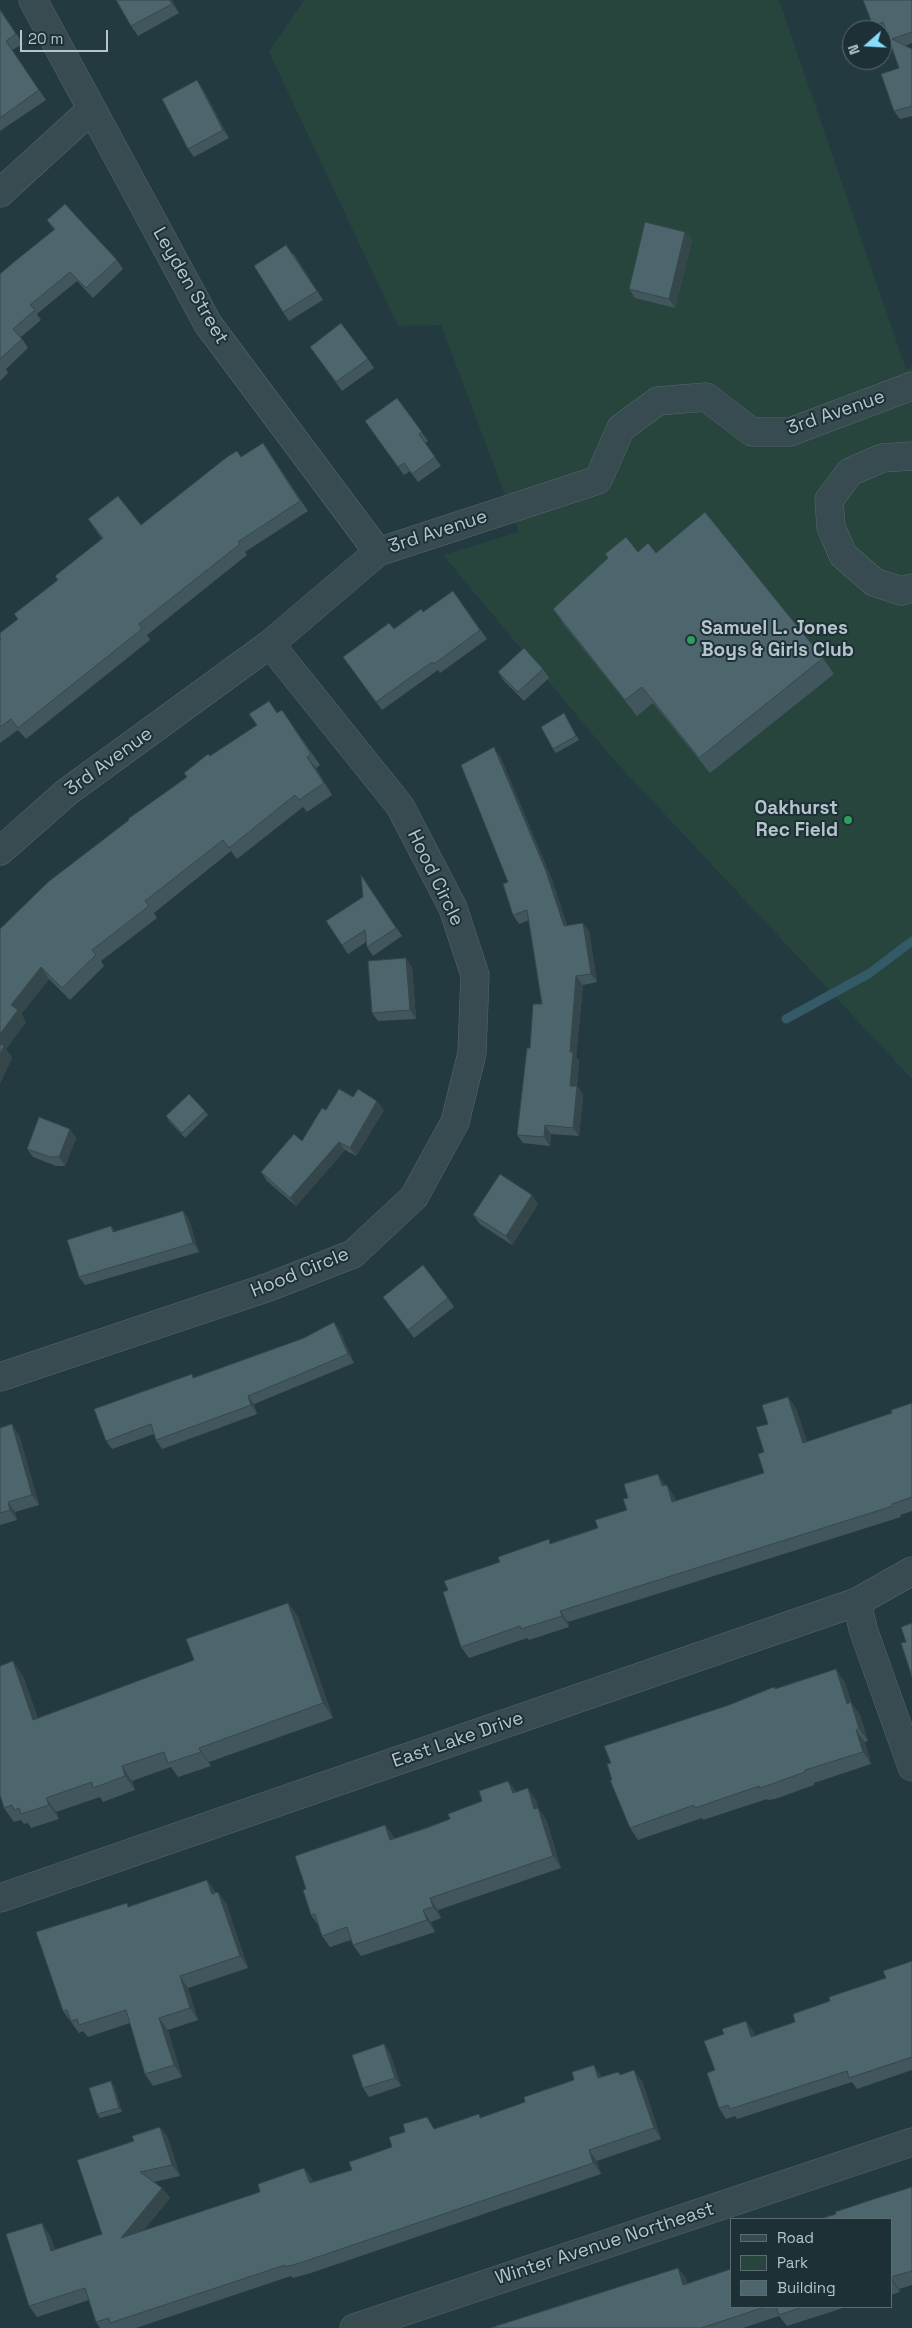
<!DOCTYPE html>
<style>
body{margin:0}
#map{position:relative;width:912px;height:2328px;overflow:hidden;background:#243a41;font-family:"Space Grotesk",sans-serif}
canvas{display:block}
.legend{position:absolute;left:730px;top:2218px;width:162px;height:90px;box-sizing:border-box;background:#1d3036;border:1px solid #5a6c72;margin:0;padding:6px 9px;list-style:none;font-size:15px;color:#b5c5cb}
.legend li{display:flex;align-items:center;gap:10px;height:25px}
.legend b{width:25px;border:1px solid #5a6c72}
.north{position:absolute;left:842px;top:20px;width:50px;height:50px;box-sizing:border-box;background:#1d3036;border:1px solid #5a6c72;border-radius:50%;rotate:251deg;font-size:14px;font-weight:700;line-height:20px;text-align:center;color:#b5c5cb}
.north::after{content:'';display:block;margin:auto;width:18px;height:22px;background:#89dcfc;clip-path:polygon(50% 0,100% 100%,50% 72%,0 100%)}
.scale{position:absolute;left:20px;top:30px;width:88px;height:22px;box-sizing:border-box;border:2px solid #b5c5cb;border-top:0;padding-left:6px;font-size:15px;line-height:18px;white-space:nowrap;color:#b5c5cb;-webkit-text-stroke:4px #1d3036;paint-order:stroke}
</style>
<div id="map">
<canvas width="912" height="2328"></canvas>
<ul class="legend">
<li><b style="height:6px;background:#384b51"></b>Road</li>
<li><b style="height:14px;background:#27443d"></b>Park</li>
<li><b style="height:14px;background:#4d656c"></b>Building</li>
</ul>
<div class="north">N</div>
<div class="scale">20 m</div>
</div>
<script>
const context = document.querySelector('canvas').getContext('2d');
context.lineJoin = 'round';
function fillPath(path, color) {
  context.fillStyle = color;
  context.fill(path, 'evenodd');
}
function toPath(rows) {
  const path = new Path2D();
  for (const r of rows) {
    path.moveTo(r[0], r[1]);
    for (let i = 2; i < r.length; i += 2) path.lineTo(r[i], r[i + 1]);
  }
  return path;
}
function trace(path, color, width, dash) {
  context.strokeStyle = color;
  context.lineWidth = width;
  context.lineCap = dash ? 'butt' : 'round';
  context.setLineDash(dash || []);
  context.stroke(path);
}
function label(font, color, halo, rows, align = 'center') {
  context.font = font + ' "Space Grotesk",sans-serif';
  context.lineWidth = 4;
  context.setLineDash([]);
  context.textBaseline = 'middle';
  context.strokeStyle = halo;
  context.fillStyle = color;
  for (const [text, x, y, turn = 0] of rows) {
    context.save();
    context.translate(x, y);
    context.rotate((+turn || 0) * Math.PI / 180);
    context.textAlign = isNaN(turn) ? turn : align;
    if (halo) context.strokeText(text, 0, 0);
    context.fillText(text, 0, 0);
    context.restore();
  }
}
const green = toPath([
 [304,0,779,0,906,369,912,367,912,1079,614,760,443,555,519,532,441,325,398,326,269,52]
]);
const stream = toPath([
 [786,1019,870,973,912,941]
]);
const minor = toPath([
 [33,0,208,324,378,552],
 [0,193,92,109],
 [912,456,882,458,850,472,829,500,831,527,843,555,874,582,901,591,912,588],
 [0,851,67,792,270,644,378,552,598,480,621,428,658,401,706,397,752,432,790,432,912,386],
 [0,1377,269,1287,353,1254,414,1197,455,1122,472,1053,475,975,453,908,400,806,270,644],
 [857,1602,863,1629,912,1767],
 [0,1898,857,1602,912,1571],
 [354,2328,912,2142]
]);
const wall = toPath([
 [116,0,172,0,179,13,138,36,131,26],
 [912,0,912,43,905,46,912,49,912,116,900,119,894,111,899,68,886,32,882,34,882,30,876,30,873,26],
 [0,9,23,44,12,50,46,100,0,131],
 [203,89,229,138,194,157,188,149],
 [47,220,117,260,123,269,93,298,77,281,37,314,41,320,21,337,28,348,6,369,8,373,0,381,0,274,54,230],
 [685,232,692,240,675,308,635,298,629,289],
 [293,253,323,300,289,321,283,312],
 [316,355,368,359,374,368,342,391],
 [397,398,428,441,425,443,441,466,418,482,410,471,404,475,365,421],
 [263,443,308,511,245,552,247,555,147,635,150,640,26,739,18,730,0,743,0,640,18,619,57,580,55,576,102,539,88,519,141,525],
 [638,552,656,553,823,658,834,674,710,773,653,703,637,716,564,625,553,609,608,558,605,554],
 [453,591,487,639,440,673,438,670,382,710,343,657,423,612],
 [543,669,549,678,524,701,504,681,498,672],
 [282,710,320,765,316,768,332,795,307,812,303,807,237,859,231,851,154,913,157,918,101,961,104,966,70,1000,49,979,21,1014,26,1022,6,1049,12,1058,0,1083,0,929,187,777,210,756],
 [564,713,579,740,556,753,553,749],
 [500,756,552,880,567,925,589,931,597,982,583,985,576,1057,579,1061,577,1086,583,1095,579,1136,551,1134,550,1146,523,1143,517,1135,530,1048,542,1004,529,920,519,924,513,915,508,882],
 [361,875,402,936,373,956,367,947,366,942,348,954,326,921,363,897],
 [412,967,416,1019,378,1021,372,1013],
 [353,1097,384,1110,356,1156,345,1150,296,1206,267,1181,261,1172,302,1141,326,1110],
 [205,1111,208,1115,185,1138,169,1121,166,1116],
 [76,1138,65,1166,56,1166,33,1157,27,1149],
 [538,1204,512,1245,480,1224,473,1215],
 [183,1211,189,1220,199,1252,85,1285,79,1277,111,1226,115,1232],
 [383,1297,448,1298,454,1307,414,1338],
 [334,1322,340,1331,354,1363,254,1404,257,1414,162,1449,156,1440,154,1434,112,1449,106,1441,192,1374,194,1378,304,1338],
 [912,1403,912,1511,900,1515,901,1517,568,1622,569,1627,529,1640,527,1638,469,1658,461,1647,448,1590,500,1562,551,1543,598,1528,666,1485,674,1496,676,1501,764,1473,764,1452,768,1424,796,1408,807,1442,892,1413],
 [0,1428,19,1435,39,1505,15,1512,17,1520,0,1525],
 [288,1603,298,1617,333,1718,209,1762,211,1766,178,1777,171,1767,132,1781,135,1790,103,1802,100,1797,56,1812,59,1819,31,1828,28,1823,24,1824,21,1820,14,1822,4,1808,23,1676,38,1719,194,1660],
 [844,1681,852,1704,860,1715,868,1741,865,1742,871,1764,814,1783,814,1785,775,1799,768,1800,767,1799,703,1820,702,1818,638,1840,630,1828,612,1780,611,1763,729,1705,774,1687,776,1688],
 [508,1781,516,1792,536,1800,539,1810,546,1819,561,1868,438,1910,441,1918,431,1922,435,1932,361,1956,353,1945,351,1940,330,1947,322,1936,318,1925,311,1915,306,1889,385,1825,393,1836,394,1839,450,1819,482,1801],
 [216,1892,226,1903,248,1968,188,1988,198,2020,168,2030,182,2077,153,2086,145,2074,130,2023,88,2037,83,2031,79,2033,63,2011,130,1907],
 [912,1961,912,2070,857,2089,852,2082,737,2119,735,2116,726,2119,719,2108,715,2070,724,2034,754,2032,755,2036,795,2022,830,2001,886,1978],
 [384,2044,390,2053,401,2086,369,2097,363,2088],
 [618,2072,621,2075,642,2081,661,2139,597,2161,601,2174,311,2273,293,2278,291,2276,136,2328,100,2328,96,2322,89,2300,37,2317,29,2306,49,2234,55,2250,102,2234,134,2141,160,2127,168,2138,180,2176,154,2182,162,2188,170,2198,143,2231,260,2192,304,2168,312,2179,313,2182,352,2170,392,2147,435,2129,479,2114,481,2118,601,2076,602,2077],
 [114,2086,122,2112,100,2118,97,2114],
 [912,2187,912,2285,899,2289,900,2292,891,2295,891,2219,836,2214],
 [678,2268,686,2279,687,2283,731,2307,846,2307,787,2326,779,2316,743,2328,490,2328]
]);
const shadedWall = toPath([
 [170,0,172,0,179,13,172,4],
 [197,80,203,89,229,138,223,130],
 [685,232,692,240,675,308,669,299],
 [494,747,500,756,552,880,570,934,564,926],
 [307,757,316,768,332,795,324,783],
 [583,923,589,931,597,982,591,974],
 [406,958,412,967,416,1019,410,1010],
 [41,967,49,979,21,1014,26,1022,6,1049,12,1058,0,1083,0,1034,11,1005],
 [576,976,583,985,576,1057,579,1061,576,1094,570,1086,570,1052],
 [577,1086,583,1095,579,1136,573,1128],
 [377,1101,384,1110,356,1156,350,1148],
 [545,1125,551,1134,550,1146,544,1137],
 [70,1129,76,1138,65,1166,59,1157],
 [339,1142,345,1150,296,1206,290,1198],
 [532,1195,538,1204,512,1245,506,1236],
 [183,1211,189,1220,199,1252,193,1243],
 [334,1322,340,1331,354,1363,348,1354],
 [248,1396,254,1404,257,1414,251,1405],
 [788,1397,796,1408,811,1454,803,1443],
 [12,1424,19,1435,39,1505,32,1495],
 [658,1474,665,1485,670,1497,662,1486],
 [667,1485,674,1496,680,1513,672,1502],
 [8,1502,15,1512,17,1520,10,1510],
 [288,1603,298,1617,333,1718,323,1703],
 [560,1611,568,1622,569,1627,562,1616],
 [13,1661,23,1676,43,1735,33,1720],
 [836,1669,844,1681,852,1704,860,1715,868,1741,859,1729,847,1704],
 [856,1730,865,1742,871,1764,863,1752],
 [199,1748,209,1762,211,1766,201,1752],
 [122,1766,132,1781,135,1790,125,1776],
 [508,1781,517,1793,513,1793],
 [528,1788,536,1800,539,1810,546,1819,561,1868,553,1856,534,1809],
 [46,1798,56,1812,59,1819,49,1805],
 [385,1825,393,1836,398,1852,390,1840],
 [207,1880,216,1892,220,1905,212,1894],
 [218,1892,226,1903,248,1968,240,1956],
 [430,1898,438,1910,441,1918,433,1907],
 [423,1910,431,1922,435,1932,427,1920],
 [180,1976,188,1988,198,2020,190,2008],
 [159,2018,168,2030,182,2077,174,2065],
 [746,2021,754,2032,759,2048,751,2037],
 [384,2044,390,2053,401,2086,395,2078],
 [594,2065,601,2076,606,2089,598,2078],
 [634,2070,642,2081,661,2139,654,2128],
 [111,2081,114,2086,122,2112,119,2108],
 [160,2127,168,2138,180,2176,172,2165],
 [589,2150,597,2161,601,2174,593,2163],
 [304,2168,312,2179,317,2194,310,2183],
 [162,2188,170,2198,128,2249,121,2238],
 [42,2223,49,2234,59,2262,51,2251],
 [678,2268,686,2279,691,2296,683,2285],
 [891,2277,899,2289,900,2292,892,2281]
]);
const building = toPath([
 [116,0,170,0,172,4,131,26,116,0],
 [863,0,912,0,912,32,892,39,912,49,912,106,894,111,881,74,899,68,883,22,873,26,863,0],
 [0,10,16,34,6,41,39,90,0,118,0,10],
 [197,80,223,130,188,149,162,99,197,80],
 [65,204,117,260,86,288,70,272,30,305,35,310,13,329,22,339,0,359,0,274,14,262,55,229,47,220,65,204],
 [645,222,685,232,669,299,629,289,645,222],
 [286,245,317,291,283,312,254,266,286,245],
 [341,323,368,359,336,382,310,347,341,323],
 [397,398,422,432,419,434,435,457,412,474,404,463,398,467,365,421,397,398],
 [263,443,300,501,238,542,240,544,139,624,142,629,18,728,11,719,0,727,0,640,1,639,0,638,0,633,18,619,14,614,58,580,55,576,103,538,88,519,118,496,141,525,227,457,237,451,241,457,263,443],
 [705,512,823,658,699,758,642,687,625,700,553,609,608,558,605,554,626,537,638,552,648,543,656,553,705,512],
 [453,591,480,630,434,664,432,662,376,702,343,657,389,623,394,629,421,609,423,612,453,591],
 [524,648,543,669,518,692,498,672,524,648],
 [269,701,277,713,282,710,311,754,307,757,324,783,299,800,295,795,229,848,223,840,145,901,149,906,92,950,96,955,62,988,41,967,11,1005,18,1010,0,1034,0,929,48,882,129,820,128,819,187,777,184,773,208,754,210,756,257,725,249,714,269,701],
 [564,713,576,736,553,749,541,727,564,713],
 [494,747,546,871,564,926,583,923,591,974,576,976,570,1052,573,1052,570,1086,577,1086,573,1128,545,1125,544,1137,517,1135,527,1048,530,1048,533,1004,542,1004,527,910,513,915,503,884,508,882,461,765,494,747],
 [361,875,396,928,367,947,365,930,342,945,326,921,363,897,361,875],
 [406,958,410,1010,372,1013,368,961,406,958],
 [0,1044,4,1046,0,1054,0,1044],
 [339,1089,353,1097,358,1089,377,1101,350,1148,339,1142,290,1198,261,1172,294,1134,302,1141,322,1108,326,1110,339,1089],
 [189,1094,205,1111,182,1133,166,1116,189,1094],
 [39,1117,70,1129,59,1157,50,1157,27,1149,39,1117],
 [500,1174,532,1195,506,1236,473,1215,500,1174],
 [183,1211,193,1243,79,1277,67,1240,111,1226,113,1232,183,1211],
 [423,1265,448,1298,408,1330,383,1297,423,1265],
 [334,1322,348,1354,248,1396,251,1405,156,1440,151,1424,106,1441,94,1409,192,1374,193,1378,304,1338,334,1322],
 [788,1397,803,1443,892,1413,891,1410,912,1403,912,1497,892,1504,893,1506,560,1611,562,1616,521,1629,520,1626,461,1647,443,1592,448,1590,444,1581,500,1562,498,1557,549,1539,550,1544,598,1528,595,1520,627,1510,623,1499,628,1498,624,1484,658,1474,662,1486,667,1485,672,1502,764,1473,758,1454,764,1452,756,1427,768,1424,762,1405,788,1397],
 [12,1424,32,1495,8,1502,10,1510,0,1513,0,1428,12,1424],
 [288,1603,323,1703,199,1748,201,1752,168,1763,164,1752,122,1766,125,1776,93,1788,92,1782,46,1798,49,1805,21,1814,19,1808,14,1810,12,1805,4,1808,0,1795,0,1666,13,1661,33,1720,194,1660,186,1639,288,1603],
 [912,1623,912,1677,901,1643,906,1642,901,1627,912,1623],
 [836,1669,847,1704,851,1702,859,1729,856,1730,863,1752,805,1770,805,1772,766,1786,759,1788,759,1786,695,1808,694,1805,630,1828,610,1780,612,1780,607,1764,611,1763,604,1746,729,1705,774,1687,775,1689,836,1669],
 [508,1781,513,1793,528,1788,534,1809,538,1808,553,1856,430,1898,433,1907,423,1910,427,1920,353,1945,347,1927,322,1936,315,1914,311,1915,303,1890,306,1889,295,1856,385,1825,390,1840,427,1828,450,1819,448,1814,482,1801,479,1791,508,1781],
 [207,1880,212,1894,218,1892,240,1956,180,1976,190,2008,159,2018,174,2065,145,2074,126,2010,79,2025,77,2019,71,2021,67,2010,63,2011,36,1932,127,1903,128,1907,207,1880],
 [912,1961,912,2057,849,2078,847,2071,730,2109,728,2105,719,2108,707,2073,715,2070,704,2041,724,2034,722,2029,746,2021,751,2037,795,2022,793,2014,830,2001,829,1997,886,1978,883,1971,912,1961],
 [384,2044,395,2078,363,2088,352,2055,384,2044],
 [594,2065,598,2078,618,2072,620,2075,634,2070,654,2128,589,2150,593,2163,303,2262,285,2267,285,2265,110,2323,109,2318,96,2322,85,2288,29,2306,6,2234,42,2223,51,2251,102,2234,77,2160,134,2141,132,2136,160,2127,172,2165,140,2172,162,2188,121,2238,260,2192,258,2184,304,2168,310,2183,352,2170,349,2162,392,2147,389,2137,405,2132,403,2124,427,2117,434,2129,479,2114,480,2118,525,2102,524,2097,574,2080,572,2072,594,2065],
 [111,2081,119,2108,97,2114,89,2088,111,2081],
 [912,2187,912,2271,891,2277,892,2281,891,2281,891,2219,820,2219,836,2214,835,2212,874,2199,912,2187],
 [678,2268,683,2285,731,2269,731,2307,765,2307,701,2328,490,2328,678,2268],
 [776,2307,803,2307,779,2315,776,2307]
]);
const markers = [
 [691,640,5,"#2e9e5b"],
 [848,820,5,"#2e9e5b"]
];
const streetNames = [
 ["Leyden Street",190,286,60],
 ["3rd Avenue",836,413,-19],
 ["3rd Avenue",438,532,-18],
 ["3rd Avenue",109,762,-36],
 ["Hood Circle",435,878,64],
 ["Hood Circle",300,1273,-22],
 ["East Lake Drive",458,1740,-19],
 ["Winter Avenue Northeast",605,2244,-18]
];
const poiNames = [
 ["Samuel L. Jones",701,629],
 ["Boys & Girls Club",701,651],
 ["Oakhurst",838,809,"right"],
 ["Rec Field",838,831,"right"]
];
fillPath(green, '#27443d');
trace(stream, '#355a67', 9);
trace(minor, '#56686e', 29);
trace(minor, '#384b51', 28);
fillPath(wall, '#42575d');
fillPath(shadedWall, '#36474c');
fillPath(building, '#4d656c');
trace(building, '#36474c', 1);
for (const [x, y, r, color] of markers) {
  const dot = new Path2D();
  dot.arc(x, y, r, 0, 2 * Math.PI);
  context.fillStyle = color;
  context.fill(dot);
  trace(dot, '#1d3036', 2);
}
label('19px', '#b5c5cb', '#1d3036', streetNames);
label('bold 19px', '#b5c5cb', '#1d3036', poiNames, 'left');
</script>
